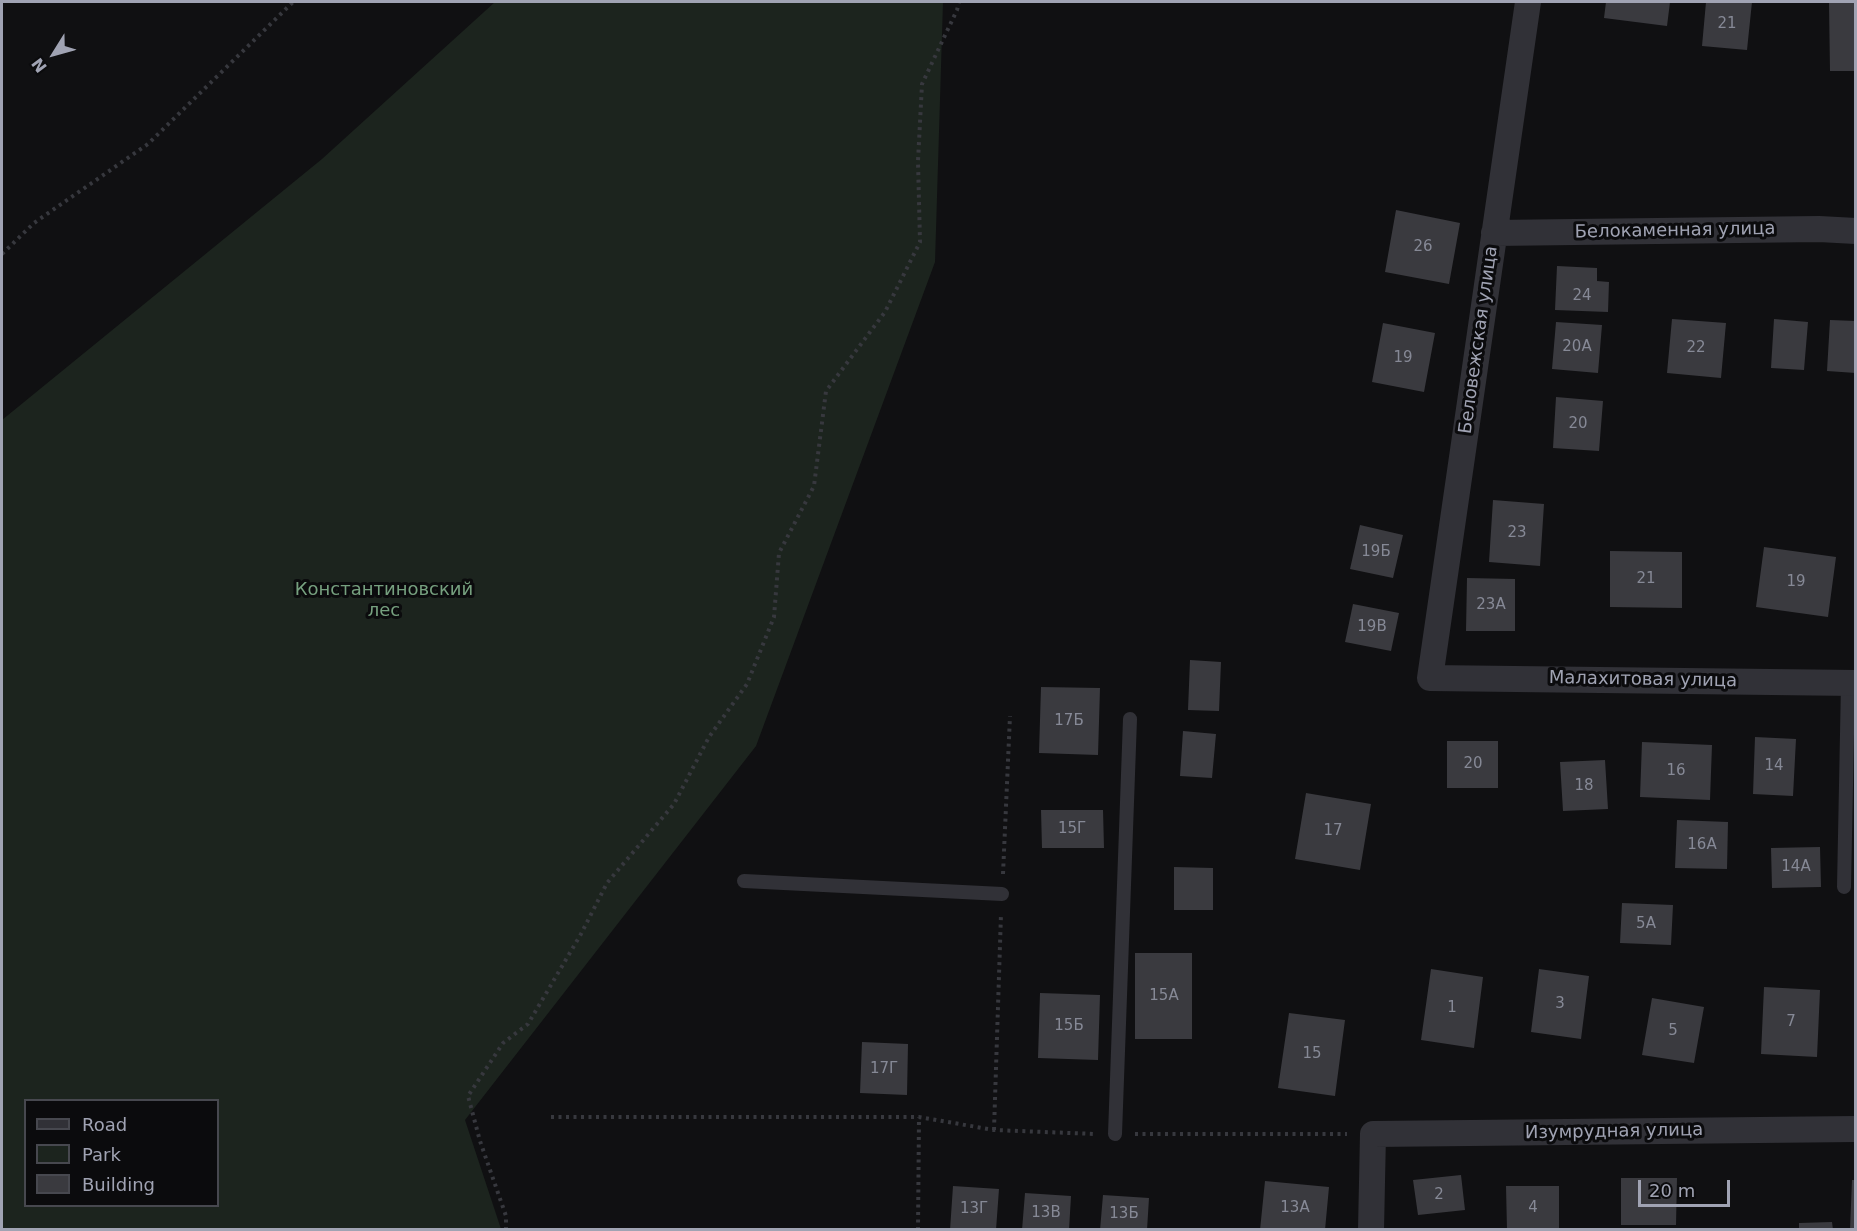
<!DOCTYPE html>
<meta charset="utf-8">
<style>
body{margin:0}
#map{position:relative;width:1857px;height:1231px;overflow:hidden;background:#101012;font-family:"DejaVu Sans",sans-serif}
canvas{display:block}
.frame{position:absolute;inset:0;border:3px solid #a0a3b3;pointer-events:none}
.legend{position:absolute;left:24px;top:1099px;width:195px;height:108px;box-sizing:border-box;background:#0b0b0d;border:2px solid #47484f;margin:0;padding:8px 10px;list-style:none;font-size:18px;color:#a0a3b3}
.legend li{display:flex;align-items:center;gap:12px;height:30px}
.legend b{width:30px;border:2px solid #47484f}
.north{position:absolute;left:24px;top:24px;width:60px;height:60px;-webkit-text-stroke:4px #0b0b0d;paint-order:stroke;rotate:233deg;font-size:16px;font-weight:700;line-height:24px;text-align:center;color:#a0a3b3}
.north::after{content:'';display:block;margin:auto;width:21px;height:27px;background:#a0a3b3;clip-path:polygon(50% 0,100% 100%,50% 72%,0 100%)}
.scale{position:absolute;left:1638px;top:1180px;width:92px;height:27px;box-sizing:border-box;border:3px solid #a0a3b3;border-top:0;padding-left:8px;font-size:18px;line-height:21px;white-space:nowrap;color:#a0a3b3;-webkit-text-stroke:4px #0b0b0d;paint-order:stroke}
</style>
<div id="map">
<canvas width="1857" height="1231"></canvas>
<div class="frame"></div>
<ul class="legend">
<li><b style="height:8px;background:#313137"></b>Road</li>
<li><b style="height:16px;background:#1c241e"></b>Park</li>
<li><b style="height:16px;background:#3a3a3f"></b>Building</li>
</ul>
<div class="north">N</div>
<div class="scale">20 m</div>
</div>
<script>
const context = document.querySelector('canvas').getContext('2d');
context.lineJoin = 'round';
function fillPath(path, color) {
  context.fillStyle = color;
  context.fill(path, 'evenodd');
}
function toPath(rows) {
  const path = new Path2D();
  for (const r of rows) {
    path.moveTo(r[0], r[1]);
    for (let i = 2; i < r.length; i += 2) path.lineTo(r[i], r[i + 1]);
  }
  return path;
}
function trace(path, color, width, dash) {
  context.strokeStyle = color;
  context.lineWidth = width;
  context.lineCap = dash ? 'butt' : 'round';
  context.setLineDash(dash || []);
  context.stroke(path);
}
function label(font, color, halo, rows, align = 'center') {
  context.font = font + ' "DejaVu Sans",sans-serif';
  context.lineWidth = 6;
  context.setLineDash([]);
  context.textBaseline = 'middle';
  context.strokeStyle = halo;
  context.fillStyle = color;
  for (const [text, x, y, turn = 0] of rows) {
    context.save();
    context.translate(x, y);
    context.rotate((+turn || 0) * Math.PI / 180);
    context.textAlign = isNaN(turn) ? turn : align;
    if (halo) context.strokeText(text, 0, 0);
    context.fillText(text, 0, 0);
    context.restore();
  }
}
const green = toPath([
 [495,2,943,2,935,262,756,746,465,1120,501,1229,2,1229,2,420,322,159],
 [26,1100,218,1100,218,1206,26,1206]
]);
const building = toPath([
 [1606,2,1670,2,1667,26,1604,18],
 [1706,2,1752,2,1747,50,1702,46],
 [1829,2,1856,2,1856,71,1830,71],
 [1396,210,1460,223,1449,284,1385,272],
 [1557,266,1597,268,1597,281,1609,282,1608,312,1555,310],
 [1672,319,1726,323,1721,378,1667,373],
 [1774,319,1808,322,1804,370,1771,368],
 [1830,320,1856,321,1856,373,1827,371],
 [1556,322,1602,325,1598,373,1552,369],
 [1383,323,1435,333,1424,392,1372,382],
 [1556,397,1603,401,1599,451,1553,448],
 [1493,500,1544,504,1540,566,1489,562],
 [1360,525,1403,535,1393,578,1350,569],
 [1764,547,1836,557,1828,617,1756,607],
 [1610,551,1682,552,1682,608,1610,607],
 [1467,578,1515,579,1515,631,1466,631],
 [1353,604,1399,613,1391,651,1345,642],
 [1190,660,1221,662,1219,711,1188,710],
 [1041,687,1100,688,1098,755,1039,753],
 [1183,731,1216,734,1212,778,1180,776],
 [1755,737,1796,739,1793,796,1753,794],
 [1447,741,1498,741,1498,788,1447,788],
 [1642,742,1712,745,1710,800,1640,797],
 [1605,760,1608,809,1563,811,1560,762],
 [1306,793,1371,804,1360,870,1295,859],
 [1041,810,1103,810,1104,848,1042,848],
 [1677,820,1728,822,1727,869,1675,868],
 [1820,847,1821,887,1772,888,1771,848],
 [1174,867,1213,868,1213,910,1174,910],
 [1622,903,1673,905,1671,945,1620,943],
 [1135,953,1192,953,1192,1039,1135,1039],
 [1431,969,1483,977,1474,1048,1421,1040],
 [1539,969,1589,976,1581,1039,1531,1032],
 [1764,987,1820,990,1817,1057,1761,1054],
 [1040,993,1100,995,1098,1060,1038,1058],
 [1652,998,1704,1007,1694,1063,1642,1055],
 [1289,1013,1345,1020,1335,1096,1278,1088],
 [862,1042,908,1044,907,1095,860,1093],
 [1461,1175,1465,1210,1418,1215,1413,1180],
 [1621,1178,1677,1178,1676,1225,1621,1225],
 [1852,1180,1856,1180,1856,1230,1850,1230],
 [1265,1181,1329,1187,1325,1230,1260,1230],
 [953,1186,999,1189,996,1230,950,1230],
 [1506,1186,1559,1186,1559,1230,1507,1230],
 [1025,1193,1071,1196,1069,1230,1022,1230],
 [1103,1195,1149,1198,1147,1230,1100,1230],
 [1832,1222,1833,1230,1799,1230,1799,1223]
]);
const path = toPath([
 [2,254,34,223,148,144,293,2],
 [1003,874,1010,716],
 [551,1117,919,1117,994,1130,1095,1134],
 [994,1130,1001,914],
 [1135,1134,1347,1134],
 [506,1230,506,1216,480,1141,468,1096,503,1043,528,1024,581,934,607,883,674,804,709,737,747,684,774,617,779,553,814,486,826,391,885,312,920,242,918,161,922,84,957,10,959,2],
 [918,1230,919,1117]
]);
const service = toPath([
 [744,881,1002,894],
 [1844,887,1848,683],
 [1115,1134,1130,719]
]);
const minor = toPath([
 [1528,2,1430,678,1856,683],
 [1494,233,1819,229,1856,231],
 [1371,1230,1373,1134,1856,1129]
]);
const numberNames = [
 ["21",1727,24],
 ["26",1423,247],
 ["24",1582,296],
 ["20А",1577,347],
 ["22",1696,348],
 ["19",1403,358],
 ["20",1578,424],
 ["23",1517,533],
 ["19Б",1376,552],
 ["21",1646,579],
 ["19",1796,582],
 ["23А",1491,605],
 ["19В",1372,627],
 ["17Б",1069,721],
 ["20",1473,764],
 ["14",1774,766],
 ["16",1676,771],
 ["18",1584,786],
 ["15Г",1072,829],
 ["17",1333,831],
 ["16А",1702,845],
 ["14А",1796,867],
 ["5А",1646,924],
 ["15А",1164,996],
 ["3",1560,1004],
 ["1",1452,1008],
 ["7",1791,1022],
 ["15Б",1069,1026],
 ["5",1673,1031],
 ["15",1312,1054],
 ["17Г",884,1069],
 ["2",1439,1195],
 ["13А",1295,1208],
 ["4",1533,1208],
 ["13Г",974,1209],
 ["13В",1046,1213],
 ["13Б",1124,1214]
];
const streetNames = [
 ["Белокаменная улица",1675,231,-1],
 ["Беловежская улица",1479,340,-82],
 ["Малахитовая улица",1643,680,1],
 ["Изумрудная улица",1614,1132,-1]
];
const parkNames = [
 ["Константиновский",384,590],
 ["лес",384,611]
];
fillPath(green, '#1c241e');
fillPath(building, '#3a3a3f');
trace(path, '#37383e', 4, [3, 4.5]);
trace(service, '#313137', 14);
trace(minor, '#313137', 26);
label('15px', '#868996', null, numberNames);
label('18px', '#a0a3b3', '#0b0b0d', streetNames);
label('18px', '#76a07f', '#0b0b0d', parkNames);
</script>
